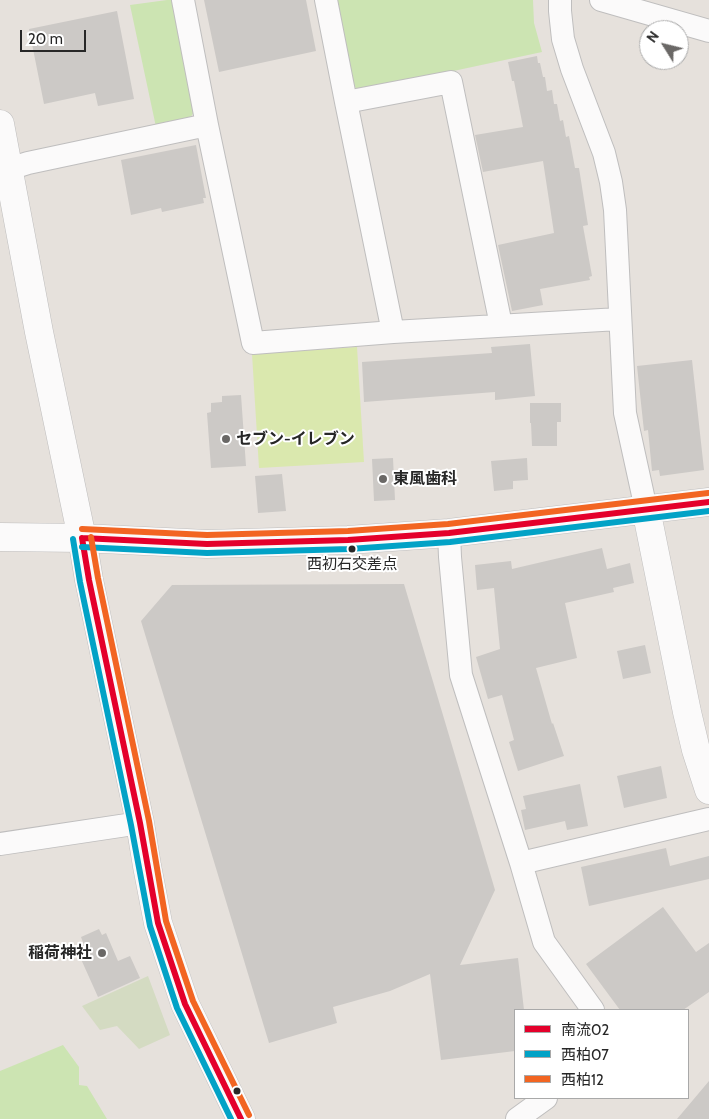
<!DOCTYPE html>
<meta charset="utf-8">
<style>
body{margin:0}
#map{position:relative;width:709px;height:1119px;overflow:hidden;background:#e6e1dc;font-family:Cabin,"Noto Sans JP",sans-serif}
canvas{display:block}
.legend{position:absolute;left:514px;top:1009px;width:175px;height:90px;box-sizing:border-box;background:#fff;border:1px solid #a9a9a9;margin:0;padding:6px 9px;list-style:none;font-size:15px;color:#272727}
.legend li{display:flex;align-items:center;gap:10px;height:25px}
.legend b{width:25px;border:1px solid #a9a9a9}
.north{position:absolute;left:639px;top:20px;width:50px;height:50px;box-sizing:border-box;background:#fff;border:1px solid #a9a9a9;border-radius:50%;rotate:306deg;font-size:14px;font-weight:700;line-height:20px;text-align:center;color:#272727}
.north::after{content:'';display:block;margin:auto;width:18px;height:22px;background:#6a6866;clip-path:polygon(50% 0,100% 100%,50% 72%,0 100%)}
.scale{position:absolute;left:20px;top:30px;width:66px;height:22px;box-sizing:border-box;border:2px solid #272727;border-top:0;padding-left:6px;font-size:15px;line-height:18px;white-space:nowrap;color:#272727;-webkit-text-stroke:4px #fff;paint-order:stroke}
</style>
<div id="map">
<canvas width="709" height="1119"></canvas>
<ul class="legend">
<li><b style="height:6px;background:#e4002b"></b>南流02</li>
<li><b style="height:6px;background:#02a2c6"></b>西柏07</li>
<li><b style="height:6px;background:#f26522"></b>西柏12</li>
</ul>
<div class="north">N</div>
<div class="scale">20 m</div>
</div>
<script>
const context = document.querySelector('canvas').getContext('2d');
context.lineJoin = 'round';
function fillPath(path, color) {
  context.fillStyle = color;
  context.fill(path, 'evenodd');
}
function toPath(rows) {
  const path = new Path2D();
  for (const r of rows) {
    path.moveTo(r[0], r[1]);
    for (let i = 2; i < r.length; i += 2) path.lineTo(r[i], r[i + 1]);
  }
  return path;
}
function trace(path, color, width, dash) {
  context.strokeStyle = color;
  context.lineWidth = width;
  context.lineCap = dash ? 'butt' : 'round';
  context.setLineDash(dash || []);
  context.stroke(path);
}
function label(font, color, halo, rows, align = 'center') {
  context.font = font + ' Cabin,"Noto Sans JP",sans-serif';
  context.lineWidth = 4;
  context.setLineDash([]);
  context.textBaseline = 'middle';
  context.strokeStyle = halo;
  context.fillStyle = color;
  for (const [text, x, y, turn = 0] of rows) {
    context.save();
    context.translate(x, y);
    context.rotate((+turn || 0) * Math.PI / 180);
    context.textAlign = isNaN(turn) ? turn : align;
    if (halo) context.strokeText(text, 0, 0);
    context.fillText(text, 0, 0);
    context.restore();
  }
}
const green = toPath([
 [167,0,172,0,194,112,188,121,156,127,130,5],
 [336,0,533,0,534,23,542,52,360,91,352,85],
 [63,1045,79,1067,79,1085,87,1086,107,1119,0,1119,0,1071]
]);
const cemetery = toPath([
 [148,976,170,1035,139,1049,117,1026,100,1030,82,1006]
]);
const pitch = toPath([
 [357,347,364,462,259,468,252,354]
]);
const building = toPath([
 [204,0,306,0,316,51,219,72],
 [117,11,134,99,98,106,95,93,44,104,29,29],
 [537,56,538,63,540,63,543,77,545,77,547,91,552,90,554,104,557,104,560,121,563,120,566,137,569,136,575,168,579,168,588,225,583,226,592,276,589,277,590,280,540,289,543,305,512,311,498,245,554,233,543,161,483,172,475,135,523,127,514,81,512,81,508,62],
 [196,145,206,198,203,198,204,203,162,212,161,208,131,215,121,160],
 [530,344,535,396,495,400,495,392,364,402,362,362,492,353,491,347],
 [692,360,704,470,660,476,659,470,652,471,648,430,644,431,637,366],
 [241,395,246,466,211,468,207,413,211,412,211,403,222,402,222,396],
 [530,403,561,403,561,422,557,422,557,446,532,446,531,423,530,423],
 [393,458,395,500,374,501,372,459],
 [527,458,528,480,513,481,513,489,494,491,491,461],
 [282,474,286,511,258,513,255,476],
 [602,548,607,569,630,563,634,583,613,588,614,592,565,603,577,658,536,668,552,724,553,723,564,756,518,771,509,742,514,740,502,695,488,699,476,657,500,649,494,588,477,590,475,565,511,561,512,569],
 [404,584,495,890,460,965,518,958,524,1010,515,1010,515,1051,441,1060,430,974,390,991,333,1007,337,1023,269,1043,141,621,172,585],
 [645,645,651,673,623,679,617,651],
 [661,766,667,798,624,808,617,776],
 [580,784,588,826,567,830,565,821,525,830,521,810,526,809,523,796],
 [666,848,670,866,709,856,709,879,589,906,581,867],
 [663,907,696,952,709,943,709,992,683,1010,620,1010,586,964],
 [99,929,102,935,106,933,118,961,130,956,140,978,98,997,76,948,84,945,81,937],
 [709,1081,709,1119,677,1119]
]);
const minor = toPath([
 [183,0,207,125,253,343,393,332,619,319],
 [326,0,346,102,393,332],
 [560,0,560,11,563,39,572,69,604,153,611,182,615,210,625,413,646,509],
 [601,0,709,31],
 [346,102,451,82,501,325],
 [0,170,9,169,28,163,207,125],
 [449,533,450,557,461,675,521,863,709,819],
 [0,844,140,823],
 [521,863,544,942,593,1010],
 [517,1119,546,1098]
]);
const tertiary = toPath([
 [0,124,39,332,82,538,89,580,140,823,147,866,158,923,185,1004,241,1119],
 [646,509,687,712,696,750,709,790],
 [0,537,82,538,207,544,348,540,449,533,709,502]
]);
const bus1 = toPath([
 [82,538,207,544,348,540,449,533,709,502],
 [82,538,89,580,140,823,158,923,185,1004,241,1119]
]);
const bus2 = toPath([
 [73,539,80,582,131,825,150,926,177,1008,231,1119],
 [82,547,207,553,349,549,450,542,709,511]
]);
const bus3 = toPath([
 [82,529,207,535,348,531,448,524,708,493],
 [91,537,98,578,149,821,166,921,193,1001,249,1115]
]);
const markers = [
 [226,439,5,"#6a6866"],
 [383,479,5,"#6a6866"],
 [352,549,4.5,"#272727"],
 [102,953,5,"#6a6866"],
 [237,1091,4.5,"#272727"]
];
const busNames = [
 ["西初石交差点",352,565]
];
const poiNames = [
 ["セブン-イレブン",236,439],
 ["東風歯科",393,479],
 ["稲荷神社",92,953,"right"]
];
fillPath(green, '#cce4b2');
fillPath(cemetery, '#d4dbc2');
fillPath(pitch, '#dae8ae');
fillPath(building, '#ccc9c6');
trace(minor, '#bfbebe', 24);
trace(tertiary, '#bfbebe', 29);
trace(minor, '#fbfafa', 22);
trace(tertiary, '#fbfafa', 28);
trace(bus1, '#e4002b', 6);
trace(bus2, '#02a2c6', 6);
trace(bus3, '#f26522', 6);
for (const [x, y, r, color] of markers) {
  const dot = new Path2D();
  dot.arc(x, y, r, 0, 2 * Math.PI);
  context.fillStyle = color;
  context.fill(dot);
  trace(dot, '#fff', 2);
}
label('15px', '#272727', '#fff', busNames);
label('bold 16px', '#272727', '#fff', poiNames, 'left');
</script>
